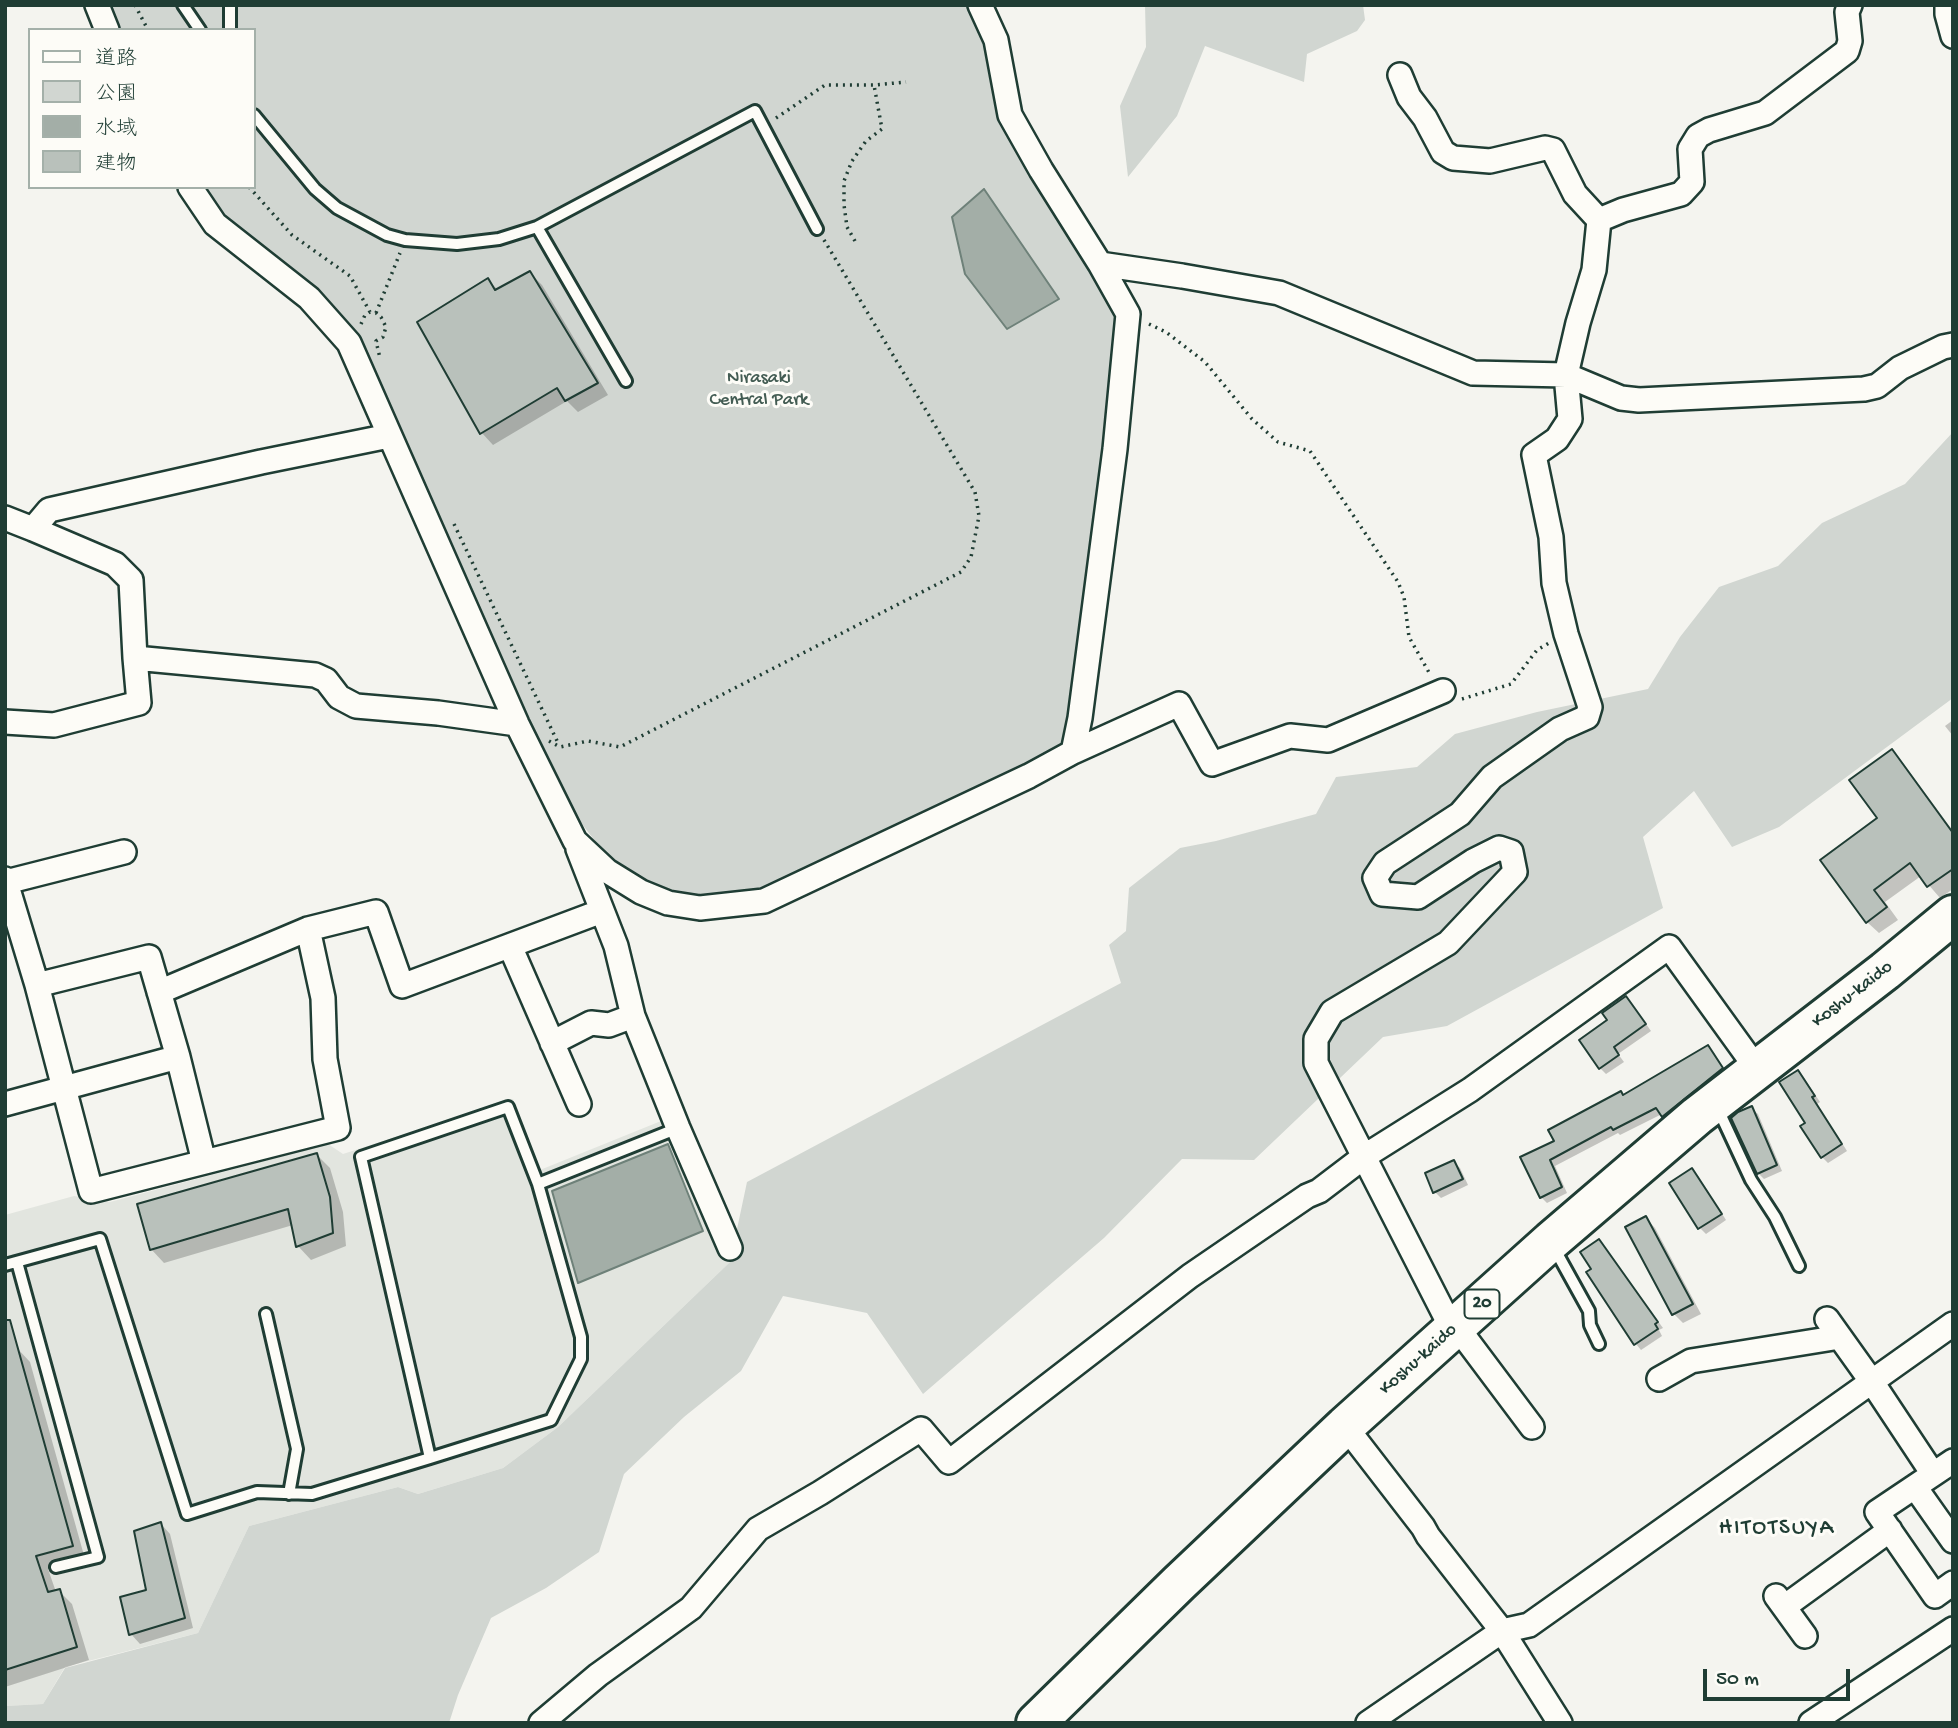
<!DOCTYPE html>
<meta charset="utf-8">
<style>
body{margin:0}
#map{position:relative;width:1958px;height:1728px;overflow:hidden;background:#f4f4ef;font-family:"Gochi Hand","Klee One",sans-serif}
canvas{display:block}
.frame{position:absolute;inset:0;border:7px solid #1f3d34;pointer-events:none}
.legend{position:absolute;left:28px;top:28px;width:228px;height:161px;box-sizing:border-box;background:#fdfcf7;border:2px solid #a4b0a9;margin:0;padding:9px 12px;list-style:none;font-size:21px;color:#1f3d34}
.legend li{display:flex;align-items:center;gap:14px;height:35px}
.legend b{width:35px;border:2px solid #a4b0a9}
.scale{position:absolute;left:1703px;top:1669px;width:147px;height:32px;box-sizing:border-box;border:4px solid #1f3d34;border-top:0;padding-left:9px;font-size:21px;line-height:24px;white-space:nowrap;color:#1f3d34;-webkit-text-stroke:5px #fdfcf7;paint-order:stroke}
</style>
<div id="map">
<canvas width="1958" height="1728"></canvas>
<div class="frame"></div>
<ul class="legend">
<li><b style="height:9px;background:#fdfcf7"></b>道路</li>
<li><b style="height:19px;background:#d1d6d1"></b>公園</li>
<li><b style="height:19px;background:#a3aea7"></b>水域</li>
<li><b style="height:19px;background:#b9c1bb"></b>建物</li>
</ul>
<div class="scale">50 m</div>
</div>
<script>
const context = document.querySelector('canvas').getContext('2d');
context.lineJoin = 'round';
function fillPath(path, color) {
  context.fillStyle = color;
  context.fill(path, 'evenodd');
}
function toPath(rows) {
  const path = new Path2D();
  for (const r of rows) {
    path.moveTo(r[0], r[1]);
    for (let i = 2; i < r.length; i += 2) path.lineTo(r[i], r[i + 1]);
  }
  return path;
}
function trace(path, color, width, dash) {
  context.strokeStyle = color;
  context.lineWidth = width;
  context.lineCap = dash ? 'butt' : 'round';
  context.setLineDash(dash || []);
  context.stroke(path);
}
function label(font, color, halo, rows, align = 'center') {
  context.font = font + ' "Gochi Hand",sans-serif';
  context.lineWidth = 6;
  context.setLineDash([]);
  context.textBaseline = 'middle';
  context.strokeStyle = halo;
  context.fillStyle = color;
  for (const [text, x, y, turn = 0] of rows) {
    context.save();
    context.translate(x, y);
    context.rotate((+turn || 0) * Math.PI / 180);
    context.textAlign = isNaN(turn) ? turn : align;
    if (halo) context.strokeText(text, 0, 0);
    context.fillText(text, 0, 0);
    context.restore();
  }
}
const built = toPath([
 [513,1099,540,1170,666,1119,730,1262,558,1427,503,1468,418,1494,398,1487,249,1526,198,1633,65,1667,43,1704,5,1706,5,1215,74,1196,110,1202,328,1144,343,1154]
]);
const green = toPath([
 [107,5,969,5,982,38,995,109,1117,315,1099,481,1065,743,938,807,762,891,702,898,668,892,634,876,605,854,572,811,495,648,392,412,367,358,346,321,320,297,224,218,202,187,254,187,254,30,117,30],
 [1145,5,1363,5,1365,20,1357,31,1307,54,1304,82,1205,46,1177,116,1128,177,1120,106,1146,47],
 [1953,432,1953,698,1779,827,1732,847,1694,791,1643,837,1663,908,1447,1026,1383,1037,1254,1160,1182,1159,1104,1238,923,1394,867,1313,783,1296,741,1371,684,1417,624,1474,599,1552,546,1588,491,1618,458,1695,449,1723,5,1723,5,1706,43,1704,65,1668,198,1633,249,1526,398,1487,418,1494,503,1468,558,1427,730,1262,747,1182,1121,983,1109,945,1126,931,1129,888,1180,848,1216,841,1316,814,1336,777,1417,767,1455,734,1537,712,1648,689,1680,637,1719,587,1778,566,1822,523,1905,484]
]);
const water = toPath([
 [984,189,1059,299,1007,329,965,274,952,217,984,189],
 [668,1144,703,1231,578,1283,552,1191,668,1144]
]);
const shadow = toPath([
 [530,273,542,285,608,395,578,412,567,401,493,445,482,433,420,322,488,280,498,290],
 [1953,720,1953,736,1945,726],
 [1892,751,1903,763,1953,831,1953,889,1940,898,1921,876,1885,902,1898,920,1879,933,1867,922,1879,818],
 [1632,1004,1651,1031,1618,1054,1624,1062,1606,1074,1600,1068],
 [1708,1047,1714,1053,1728,1075,1669,1122,1662,1114,1620,1135,1618,1133,1555,1166,1567,1193,1547,1203,1541,1197,1522,1158,1556,1141,1624,1097],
 [1798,1072,1804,1078,1820,1102,1817,1104,1847,1151,1828,1163,1822,1157,1807,1124],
 [1751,1108,1758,1114,1782,1171,1764,1179,1758,1173],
 [317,1155,330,1168,343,1212,346,1246,311,1260,298,1246,293,1225,164,1263,151,1249],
 [1454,1162,1460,1168,1468,1185,1441,1198,1435,1192],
 [1692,1170,1698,1176,1726,1220,1706,1234,1700,1228],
 [1646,1218,1655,1228,1701,1314,1683,1323,1674,1314],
 [1599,1241,1663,1328,1659,1330,1662,1336,1641,1350,1636,1344,1588,1272,1594,1269],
 [17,1348,30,1362,85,1559,48,1569,56,1592,59,1591,72,1604,89,1660,5,1687,5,1351],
 [161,1524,170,1534,193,1628,140,1644,131,1634,148,1591]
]);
const building = toPath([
 [530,271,598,383,565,401,557,388,480,434,417,322,488,278,495,290,530,271],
 [1892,749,1953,833,1953,869,1927,887,1910,863,1874,890,1887,907,1866,923,1820,860,1877,818,1849,780,1892,749],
 [1626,996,1646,1024,1614,1047,1619,1055,1599,1069,1579,1040,1607,1020,1602,1013,1626,996],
 [1708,1045,1723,1068,1662,1117,1656,1108,1613,1130,1611,1127,1550,1160,1562,1187,1540,1198,1520,1157,1554,1141,1548,1130,1621,1091,1623,1095,1708,1045],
 [1798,1070,1815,1096,1812,1097,1842,1144,1821,1158,1800,1126,1805,1123,1779,1082,1798,1070],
 [1752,1106,1777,1165,1757,1174,1731,1118,1738,1112,1752,1106],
 [317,1153,330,1197,333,1233,296,1247,288,1209,150,1250,137,1204,317,1153],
 [1454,1160,1463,1179,1433,1193,1425,1173,1454,1160],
 [1692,1168,1722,1214,1698,1229,1669,1183,1692,1168],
 [1646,1216,1693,1304,1672,1315,1625,1227,1646,1216],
 [1599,1239,1658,1322,1655,1324,1658,1329,1634,1345,1586,1272,1591,1269,1580,1252,1599,1239],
 [5,1320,10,1320,73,1546,36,1556,48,1592,60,1589,77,1647,5,1670,5,1320],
 [161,1522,185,1618,129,1635,120,1597,146,1590,134,1531,161,1522]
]);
const path = toPath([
 [135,5,148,30],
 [776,118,825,85,874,85,906,82],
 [249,187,292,235,350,276,370,312,376,313,381,317,386,327,383,337,376,341,380,358],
 [855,241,847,227,844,205,844,181,852,161,866,141,882,129,874,85],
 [376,313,400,253],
 [361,324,365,315,370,312],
 [1149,324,1166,332,1205,362,1252,419,1278,442,1310,451,1398,582,1404,597,1409,637,1431,676],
 [454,524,559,745],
 [1462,699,1511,684,1537,650,1549,643],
 [549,741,560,747,588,741,620,747,961,572,971,557,979,516,975,492,824,240]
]);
const lane = toPath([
 [183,5,200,30],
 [230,5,230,30],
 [254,115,315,189,337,208,387,235,405,240,457,244,499,239,537,227,626,381],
 [537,227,755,111,817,229],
 [1717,1107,1751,1180,1775,1217,1799,1266],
 [538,1184,678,1128],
 [1553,1246,1589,1311,1590,1325,1599,1344],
 [17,1262,98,1557,56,1567],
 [5,1265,100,1239,187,1514,257,1492,312,1494,430,1458,551,1420,581,1359,581,1337,538,1184,508,1107,361,1157,430,1458],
 [266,1314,297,1449,289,1494]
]);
const street = toPath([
 [97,5,107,30],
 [1947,5,1947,14,1953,36],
 [1400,75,1409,97,1425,118,1443,152,1453,158,1490,161,1545,148,1553,150,1575,194,1599,220],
 [190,187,215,224,309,298,349,343,517,724,575,841,607,871,641,892,668,903,700,908,764,901,1029,776,1073,752,1080,718,1115,449,1128,314,1100,264,1041,170,1010,115,996,40,980,5],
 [1100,264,1182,276,1279,293,1473,373,1566,375,1621,398,1639,400,1864,389,1877,386,1900,368,1943,347,1953,345],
 [5,518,33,529,49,510,261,462,389,436],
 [135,658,315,675,326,680,339,697,356,706,438,713,517,724],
 [5,722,54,725,139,703,135,658,131,580,115,564,33,529],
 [1073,752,1179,704,1212,764,1290,736,1328,740,1443,691],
 [578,849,616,946,633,1016,678,1128,730,1248],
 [5,879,37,985,91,1191,338,1128,325,1059,323,998,308,929],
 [6,882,124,852],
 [510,946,579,1104],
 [159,992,308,929,376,912,402,986,602,911],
 [552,1043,591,1023,609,1025,633,1016],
 [178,1057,204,1162],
 [5,1104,178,1057,149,957,37,985],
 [1827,1319,1872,1382,1933,1474],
 [1659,1379,1691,1361,1840,1337],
 [1345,1426,1423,1527,1428,1536,1502,1631,1560,1723],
 [1532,1427,1466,1339,1453,1331,1316,1063,1316,1039,1332,1012,1448,943,1515,872,1511,852,1499,848,1473,861,1418,897,1382,894,1375,878,1385,863,1460,814,1492,777,1560,729,1587,717,1590,707,1566,634,1554,583,1551,537,1534,455,1557,439,1570,419,1566,375,1578,323,1594,270,1599,220,1623,210,1681,194,1692,182,1690,149,1698,136,1709,130,1765,113,1847,51,1850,41,1847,12,1850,5],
 [1953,1461,1877,1512,1935,1596,1953,1583],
 [1915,1487,1953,1541],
 [1776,1596,1805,1636],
 [1784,1607,1890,1530],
 [541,1723,598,1675,691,1608,758,1529,820,1493,921,1429,949,1462,1190,1276,1307,1196,1319,1191,1365,1156,1470,1090,1669,947,1757,1069],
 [1368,1723,1502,1631,1529,1625,1953,1324],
 [1811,1723,1953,1629]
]);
const highway = toPath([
 [1036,1723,1179,1583,1345,1426,1551,1241,1697,1116,1885,971,1953,915]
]);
const shields = [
 [1482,1304,35]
];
const shieldNames = [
 ["20",1482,1304]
];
const parkNames = [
 ["Nirasaki",759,379],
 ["Central Park",759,401]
];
const streetNames = [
 ["Koshu-kaido",1853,995,-38],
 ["Koshu-kaido",1419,1360,-42]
];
const quarterNames = [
 ["HITOTSUYA",1777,1529]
];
fillPath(built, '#e2e5df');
fillPath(green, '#d1d6d1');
fillPath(water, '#a3aea7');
trace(water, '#6e8179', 2);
fillPath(shadow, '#0003');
fillPath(building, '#b9c1bb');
trace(building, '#1f3d34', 2);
trace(lane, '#1f3d34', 16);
trace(street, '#1f3d34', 28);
trace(highway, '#1f3d34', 44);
trace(path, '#1f3d34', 3.5, [2, 5]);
trace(lane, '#fdfcf7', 10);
trace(street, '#fdfcf7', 23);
trace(highway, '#fdfcf7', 38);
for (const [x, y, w] of shields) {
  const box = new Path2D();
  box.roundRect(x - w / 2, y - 14.5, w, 29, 5);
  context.fillStyle = '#fdfcf7';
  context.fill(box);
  trace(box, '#1f3d34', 2);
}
label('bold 18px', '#1f3d34', null, shieldNames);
label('19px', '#435c53', '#fdfcf7', parkNames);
label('19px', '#1f3d34', '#fdfcf7', streetNames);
context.letterSpacing = '2px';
label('23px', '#1f3d34', '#fdfcf7', quarterNames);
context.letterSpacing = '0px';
</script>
